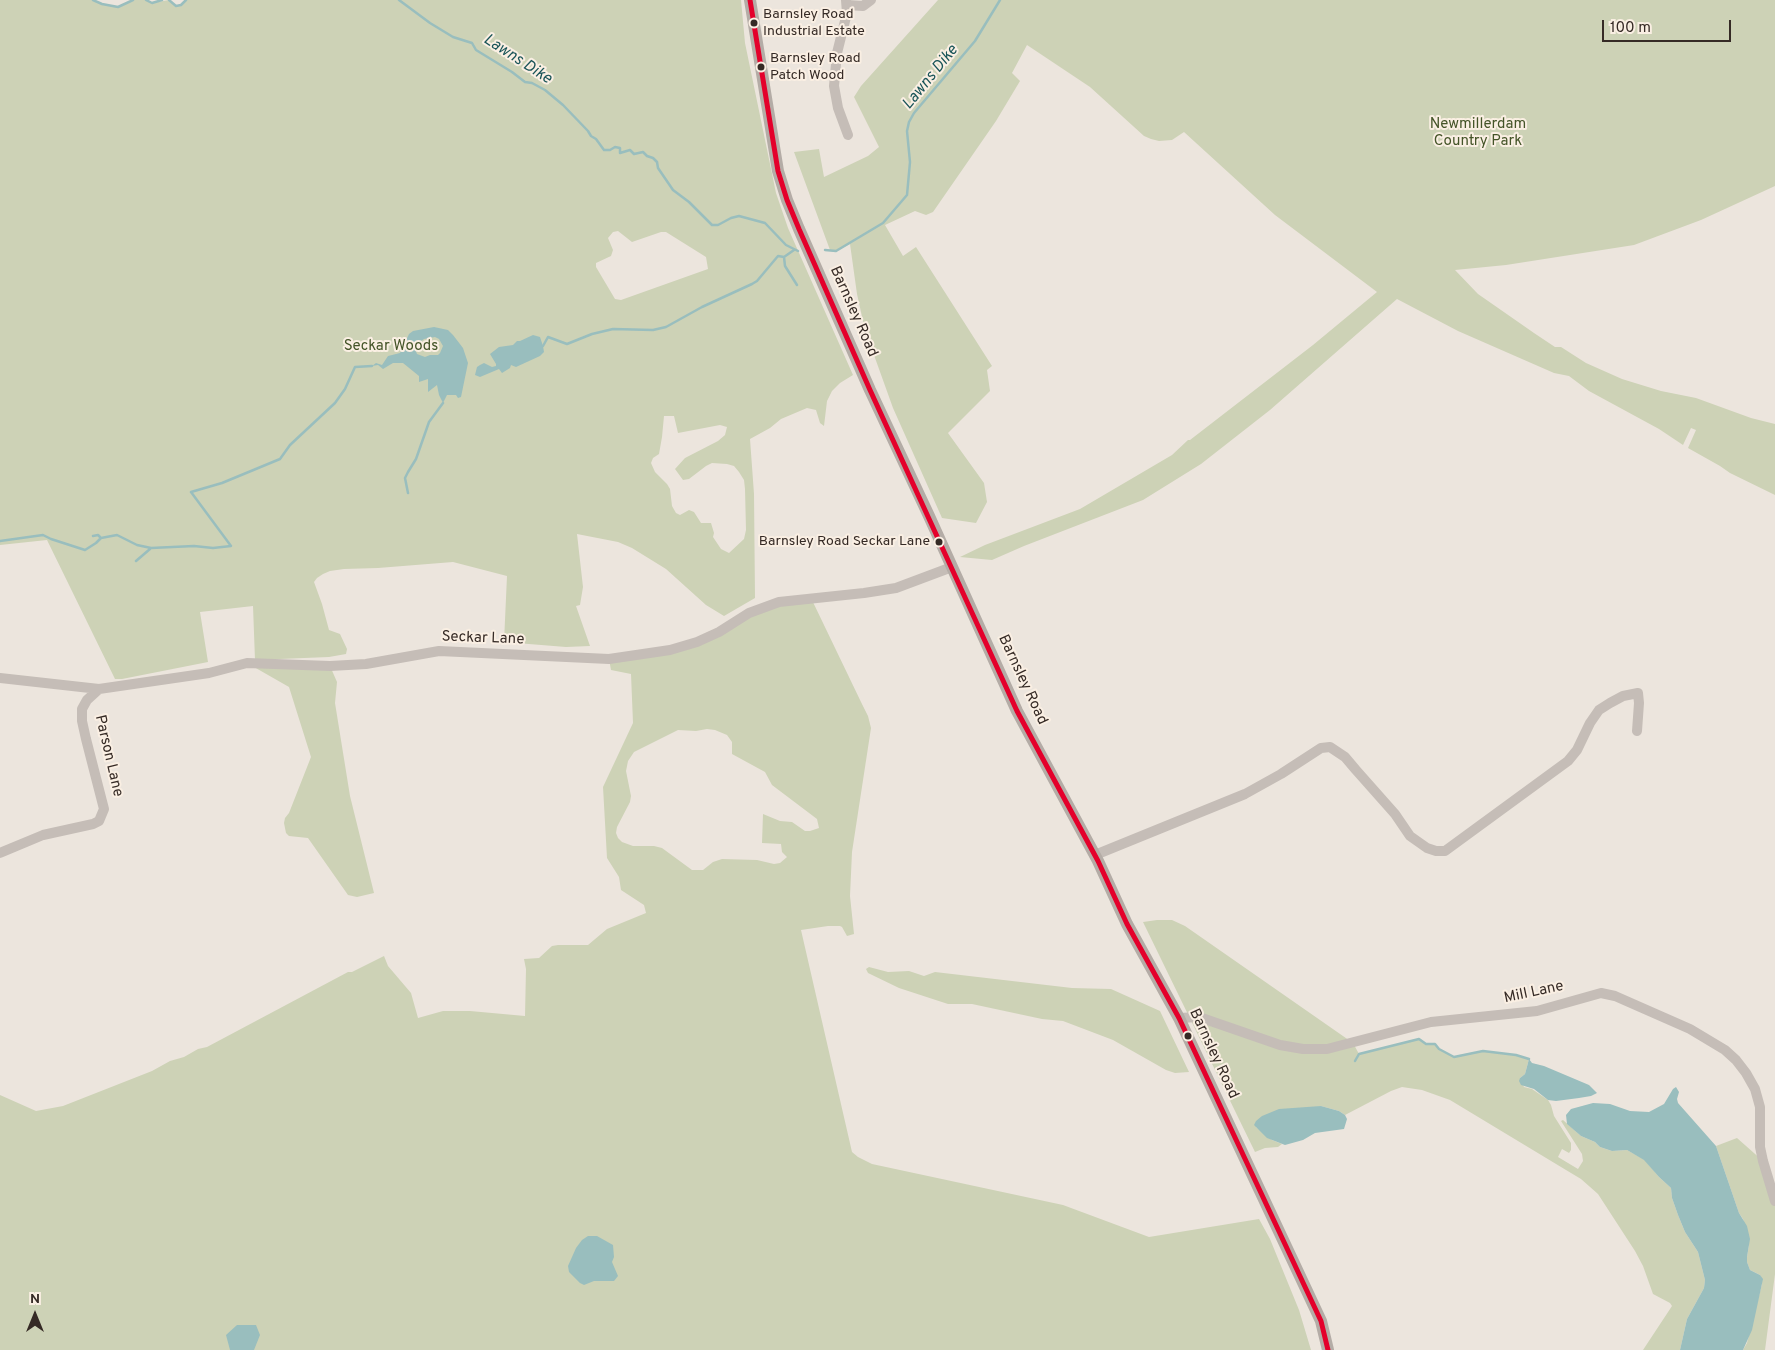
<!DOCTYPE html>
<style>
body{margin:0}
#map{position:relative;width:1775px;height:1350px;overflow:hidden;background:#ece5dd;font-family:Overpass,sans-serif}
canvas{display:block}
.north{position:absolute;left:10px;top:1290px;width:50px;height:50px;-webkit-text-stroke:4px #faefe3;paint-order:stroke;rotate:0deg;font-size:14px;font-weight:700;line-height:20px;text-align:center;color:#352a25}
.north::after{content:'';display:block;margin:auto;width:18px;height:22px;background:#352a25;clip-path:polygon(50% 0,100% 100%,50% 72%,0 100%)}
.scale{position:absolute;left:1602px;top:20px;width:129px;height:22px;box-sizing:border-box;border:2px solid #352a25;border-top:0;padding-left:6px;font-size:15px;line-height:18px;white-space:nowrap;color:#352a25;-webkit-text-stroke:4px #faefe3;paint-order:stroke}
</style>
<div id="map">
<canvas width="1775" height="1350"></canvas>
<div class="north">N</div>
<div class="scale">100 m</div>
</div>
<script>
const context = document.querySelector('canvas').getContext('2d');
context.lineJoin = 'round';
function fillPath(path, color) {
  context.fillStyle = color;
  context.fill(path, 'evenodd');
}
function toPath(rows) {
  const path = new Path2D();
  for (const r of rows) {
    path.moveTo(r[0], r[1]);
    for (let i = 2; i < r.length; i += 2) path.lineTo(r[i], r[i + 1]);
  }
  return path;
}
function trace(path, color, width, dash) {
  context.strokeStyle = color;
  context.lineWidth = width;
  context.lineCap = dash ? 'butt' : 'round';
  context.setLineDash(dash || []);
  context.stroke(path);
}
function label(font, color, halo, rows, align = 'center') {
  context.font = font + ' Overpass,sans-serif';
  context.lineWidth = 4;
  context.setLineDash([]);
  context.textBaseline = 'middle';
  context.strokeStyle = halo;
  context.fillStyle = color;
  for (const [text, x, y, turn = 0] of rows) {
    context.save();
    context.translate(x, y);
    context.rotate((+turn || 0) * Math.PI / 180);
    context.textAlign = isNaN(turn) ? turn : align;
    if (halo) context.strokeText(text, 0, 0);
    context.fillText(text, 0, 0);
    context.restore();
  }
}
const green = toPath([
 [0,0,93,0,102,4,118,7,133,0,146,0,152,3,169,0,176,6,181,5,186,0,741,0,745,43,776,193,788,228,853,375,840,383,832,391,827,401,824,426,820,423,816,410,807,408,781,419,770,428,750,439,754,494,755,598,724,616,706,605,666,569,632,548,618,542,577,534,583,587,580,605,576,606,590,646,566,647,504,642,507,576,453,562,378,568,344,569,330,571,323,574,317,578,314,582,322,604,329,630,340,634,347,649,346,654,329,657,255,660,253,606,200,612,208,662,122,679,115,679,47,540,0,545],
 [618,231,632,242,661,232,666,232,706,257,708,269,621,300,615,299,596,267,596,263,611,256,613,250,608,238,613,232],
 [664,416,674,416,678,433,720,425,727,427,725,435,718,441,685,458,675,469,683,480,689,479,706,466,712,463,727,464,734,466,739,472,744,480,745,489,746,530,744,539,729,553,721,549,713,537,714,533,711,523,701,523,694,512,689,510,680,515,676,513,672,506,670,489,667,484,655,472,651,463,653,458,659,454,662,437],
 [938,0,1775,0,1775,186,1701,220,1634,245,1506,265,1455,270,1478,294,1534,333,1555,347,1561,347,1586,363,1622,379,1661,391,1696,398,1751,418,1775,424,1775,495,1730,473,1720,466,1688,448,1696,430,1691,428,1683,445,1659,429,1589,391,1569,376,1554,373,1458,331,1397,299,1270,410,1201,464,1143,500,1024,546,992,560,960,557,985,545,1080,509,1172,455,1188,440,1190,440,1313,345,1377,292,1275,215,1184,132,1172,140,1159,141,1151,139,1144,136,1090,87,1027,45,1012,73,1020,81,996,121,933,212,926,215,915,211,885,225,903,256,916,247,992,366,987,370,990,391,948,433,984,483,987,502,976,523,942,518,893,408,865,330,857,294,850,244,836,251,830,250,794,152,819,149,824,177,868,156,879,147,854,97,861,86],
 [811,598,861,702,868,716,871,728,852,852,850,896,854,934,847,936,842,927,840,926,828,926,801,930,852,1152,858,1157,872,1164,1063,1205,1149,1237,1259,1219,1270,1239,1299,1310,1311,1350,0,1350,0,1095,36,1111,63,1106,152,1071,170,1061,184,1057,198,1049,207,1047,348,972,352,972,384,956,388,966,411,993,418,1018,443,1011,470,1011,525,1016,526,969,524,959,539,958,552,946,558,945,588,945,607,929,646,913,644,905,621,890,619,877,607,858,603,787,633,723,631,674,611,670,609,659,670,650,749,613],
 [707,729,715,730,727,735,732,742,732,754,765,772,772,785,817,819,819,828,810,831,805,831,792,822,780,821,763,814,762,843,781,844,782,852,787,857,780,863,774,864,757,860,722,859,713,862,703,870,692,870,662,848,654,846,633,846,622,842,618,838,616,833,617,827,630,802,631,796,626,771,628,761,634,752,678,730,696,731],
 [247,663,330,666,337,682,335,703,350,796,374,893,357,897,348,895,308,838,289,836,286,833,284,823,285,818,289,813,311,757,289,687],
 [1157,920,1172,920,1185,926,1353,1043,1359,1054,1419,1039,1426,1044,1435,1044,1439,1049,1454,1057,1483,1051,1516,1055,1529,1059,1525,1074,1520,1078,1524,1087,1532,1089,1548,1100,1551,1105,1554,1116,1571,1143,1571,1150,1569,1153,1562,1149,1558,1157,1578,1169,1583,1161,1582,1154,1561,1121,1563,1120,1581,1136,1595,1142,1600,1147,1612,1151,1627,1150,1645,1160,1659,1177,1671,1188,1672,1198,1678,1215,1685,1232,1698,1252,1705,1280,1704,1288,1687,1319,1680,1350,1643,1350,1672,1306,1670,1303,1653,1294,1643,1266,1635,1251,1598,1194,1581,1179,1566,1170,1450,1100,1422,1090,1402,1087,1391,1091,1345,1115,1339,1111,1321,1106,1256,1127,1272,1140,1282,1144,1278,1147,1265,1148,1255,1152,1143,922],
 [869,967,888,972,909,971,924,976,935,972,1072,988,1111,989,1160,1011,1189,1072,1175,1073,1166,1070,1113,1040,1063,1021,1042,1019,972,1004,948,1004,899,988,868,973,866,969],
 [1737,1138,1763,1161,1775,1201,1775,1274,1765,1350,1743,1350,1747,1343,1762,1284,1760,1275,1750,1270,1747,1262,1747,1257,1749,1245,1743,1219,1739,1213,1716,1146]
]);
const water = toPath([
 [434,327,448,330,453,335,463,348,468,363,461,397,458,398,456,395,447,395,443,403,439,395,437,385,428,392,428,379,419,382,419,376,403,363,393,363,383,369,378,365,372,366,376,363,382,365,388,356,400,353,409,334,413,331],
 [435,337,439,339,443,346,440,353,438,355,430,355,425,357,417,354,414,346,424,339],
 [533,335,540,337,543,346,544,352,540,356,516,367,511,365,510,368,502,373,499,369,480,377,475,375,477,367,480,365,484,363,492,367,496,366,496,364,490,354,499,347,513,345,517,341,520,341],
 [1529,1059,1532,1063,1544,1066,1589,1085,1597,1093,1591,1096,1579,1098,1556,1101,1548,1100,1534,1089,1521,1085,1519,1081,1520,1078,1525,1074],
 [1676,1087,1679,1092,1677,1099,1678,1103,1716,1146,1739,1213,1747,1226,1750,1239,1747,1257,1747,1262,1750,1270,1760,1275,1763,1279,1752,1330,1743,1350,1680,1350,1687,1319,1704,1288,1705,1280,1698,1252,1685,1232,1678,1215,1672,1198,1671,1188,1659,1177,1644,1160,1627,1150,1612,1151,1600,1147,1595,1142,1581,1136,1567,1124,1566,1115,1571,1109,1593,1103,1610,1104,1630,1111,1649,1112,1664,1104,1673,1089],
 [1321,1106,1339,1111,1345,1115,1347,1119,1344,1129,1315,1133,1303,1140,1285,1145,1267,1138,1254,1125,1256,1121,1262,1116,1279,1109],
 [588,1236,597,1236,613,1245,614,1257,612,1262,618,1276,614,1281,594,1281,584,1285,580,1283,569,1272,568,1266,576,1248,582,1240],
 [237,1325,256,1325,260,1335,254,1350,230,1350,226,1335]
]);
const stream = toPath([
 [93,0,102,4,118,7,133,0],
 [146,0,152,3,162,0],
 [169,0,176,6,181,5,186,0],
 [399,0,430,23,453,37,472,43,476,50,512,72,525,82,532,83,545,90,563,105,588,131,591,136,596,139,604,150,610,150,615,147,620,148,620,153,630,150,634,154,643,152,647,156,653,158,657,162,658,168,673,190,689,202,712,225,718,225,731,218,739,216,765,223,786,245,798,251],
 [825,250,836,251,883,223,907,195,910,162,907,131,909,122,914,113,975,41,1000,0],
 [784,257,785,266,797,285],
 [543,346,548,337,567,344,592,334,613,329,653,330,666,327,702,307,752,284,757,281,778,256,784,257,794,250],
 [408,493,405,478,408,472,416,459,429,422,443,403],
 [93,536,98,535,100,537],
 [0,541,43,535,51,539,85,550,96,543,101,538,117,535,137,545,151,548,194,546,213,548,231,546,191,492,222,483,280,459,290,445,335,403,345,389,355,367,372,366],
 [136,561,150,549],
 [1355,1061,1359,1054,1419,1039,1426,1044,1435,1044,1439,1049,1454,1057,1483,1051,1516,1055,1529,1059]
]);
const minor = toPath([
 [846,0,847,13,837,53,834,86,838,108,848,135],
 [847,5,863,6,871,0],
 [0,678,99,689,209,673,247,663,330,666,366,664,439,651,609,659,670,650,697,642,719,632,749,613,779,602,864,593,896,588,952,567],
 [0,853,43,835,93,824,99,821,104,809,86,739,82,721,82,709,87,700,99,689],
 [1095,855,1245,794,1281,774,1321,748,1330,747,1345,757,1356,770,1395,814,1410,836,1427,848,1436,851,1445,851,1568,761,1577,750,1590,723,1599,710,1610,703,1623,696,1638,693,1639,703,1637,731],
 [1179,1018,1199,1017,1280,1045,1303,1049,1327,1049,1431,1022,1537,1011,1601,993,1615,996,1690,1029,1725,1050,1736,1060,1746,1073,1755,1089,1760,1107,1760,1147,1763,1161,1775,1201]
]);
const major = toPath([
 [750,0,778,171,787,200,799,229,870,390,929,516,1017,711,1098,861,1127,924,1179,1018,1321,1321,1328,1350]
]);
const bus1 = toPath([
 [750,0,778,171,787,200,799,229,870,390,1017,711,1098,861,1127,924,1179,1018,1321,1321,1328,1350]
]);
const markers = [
 [754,23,4.5,"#352a25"],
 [761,67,4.5,"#352a25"],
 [939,542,4.5,"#352a25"],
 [1188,1036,4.5,"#352a25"]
];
const busNames = [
 ["Barnsley Road",763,15],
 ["Industrial Estate",763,32],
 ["Barnsley Road",770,59],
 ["Patch Wood",770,76],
 ["Barnsley Road Seckar Lane",930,542,"right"]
];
const parkNames = [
 ["Newmillerdam",1478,125],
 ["Country Park",1478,142],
 ["Seckar Woods",391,347]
];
const streetNames = [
 ["Barnsley Road",853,312,66],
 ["Seckar Lane",483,639,2],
 ["Barnsley Road",1022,680,65],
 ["Parson Lane",108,756,77],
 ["Mill Lane",1534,993,-12],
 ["Barnsley Road",1213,1054,65]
];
const waterNames = [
 ["Lawns Dike",517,60,33],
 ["Lawns Dike",931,78,-51]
];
fillPath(green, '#cdd2b6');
fillPath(water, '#99bebe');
trace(stream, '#99bebe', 2.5);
trace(minor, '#c5bdb7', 10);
trace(major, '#b4aca6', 12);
trace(bus1, '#e4002b', 5);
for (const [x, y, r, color] of markers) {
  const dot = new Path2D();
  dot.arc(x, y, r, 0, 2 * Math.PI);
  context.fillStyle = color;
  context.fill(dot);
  trace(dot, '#faefe3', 2);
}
label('14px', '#352a25', '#faefe3', busNames, 'left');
label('15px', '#445428', '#faefe3', parkNames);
label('15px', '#352a25', '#faefe3', streetNames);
label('italic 16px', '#195458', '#faefe3', waterNames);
</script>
